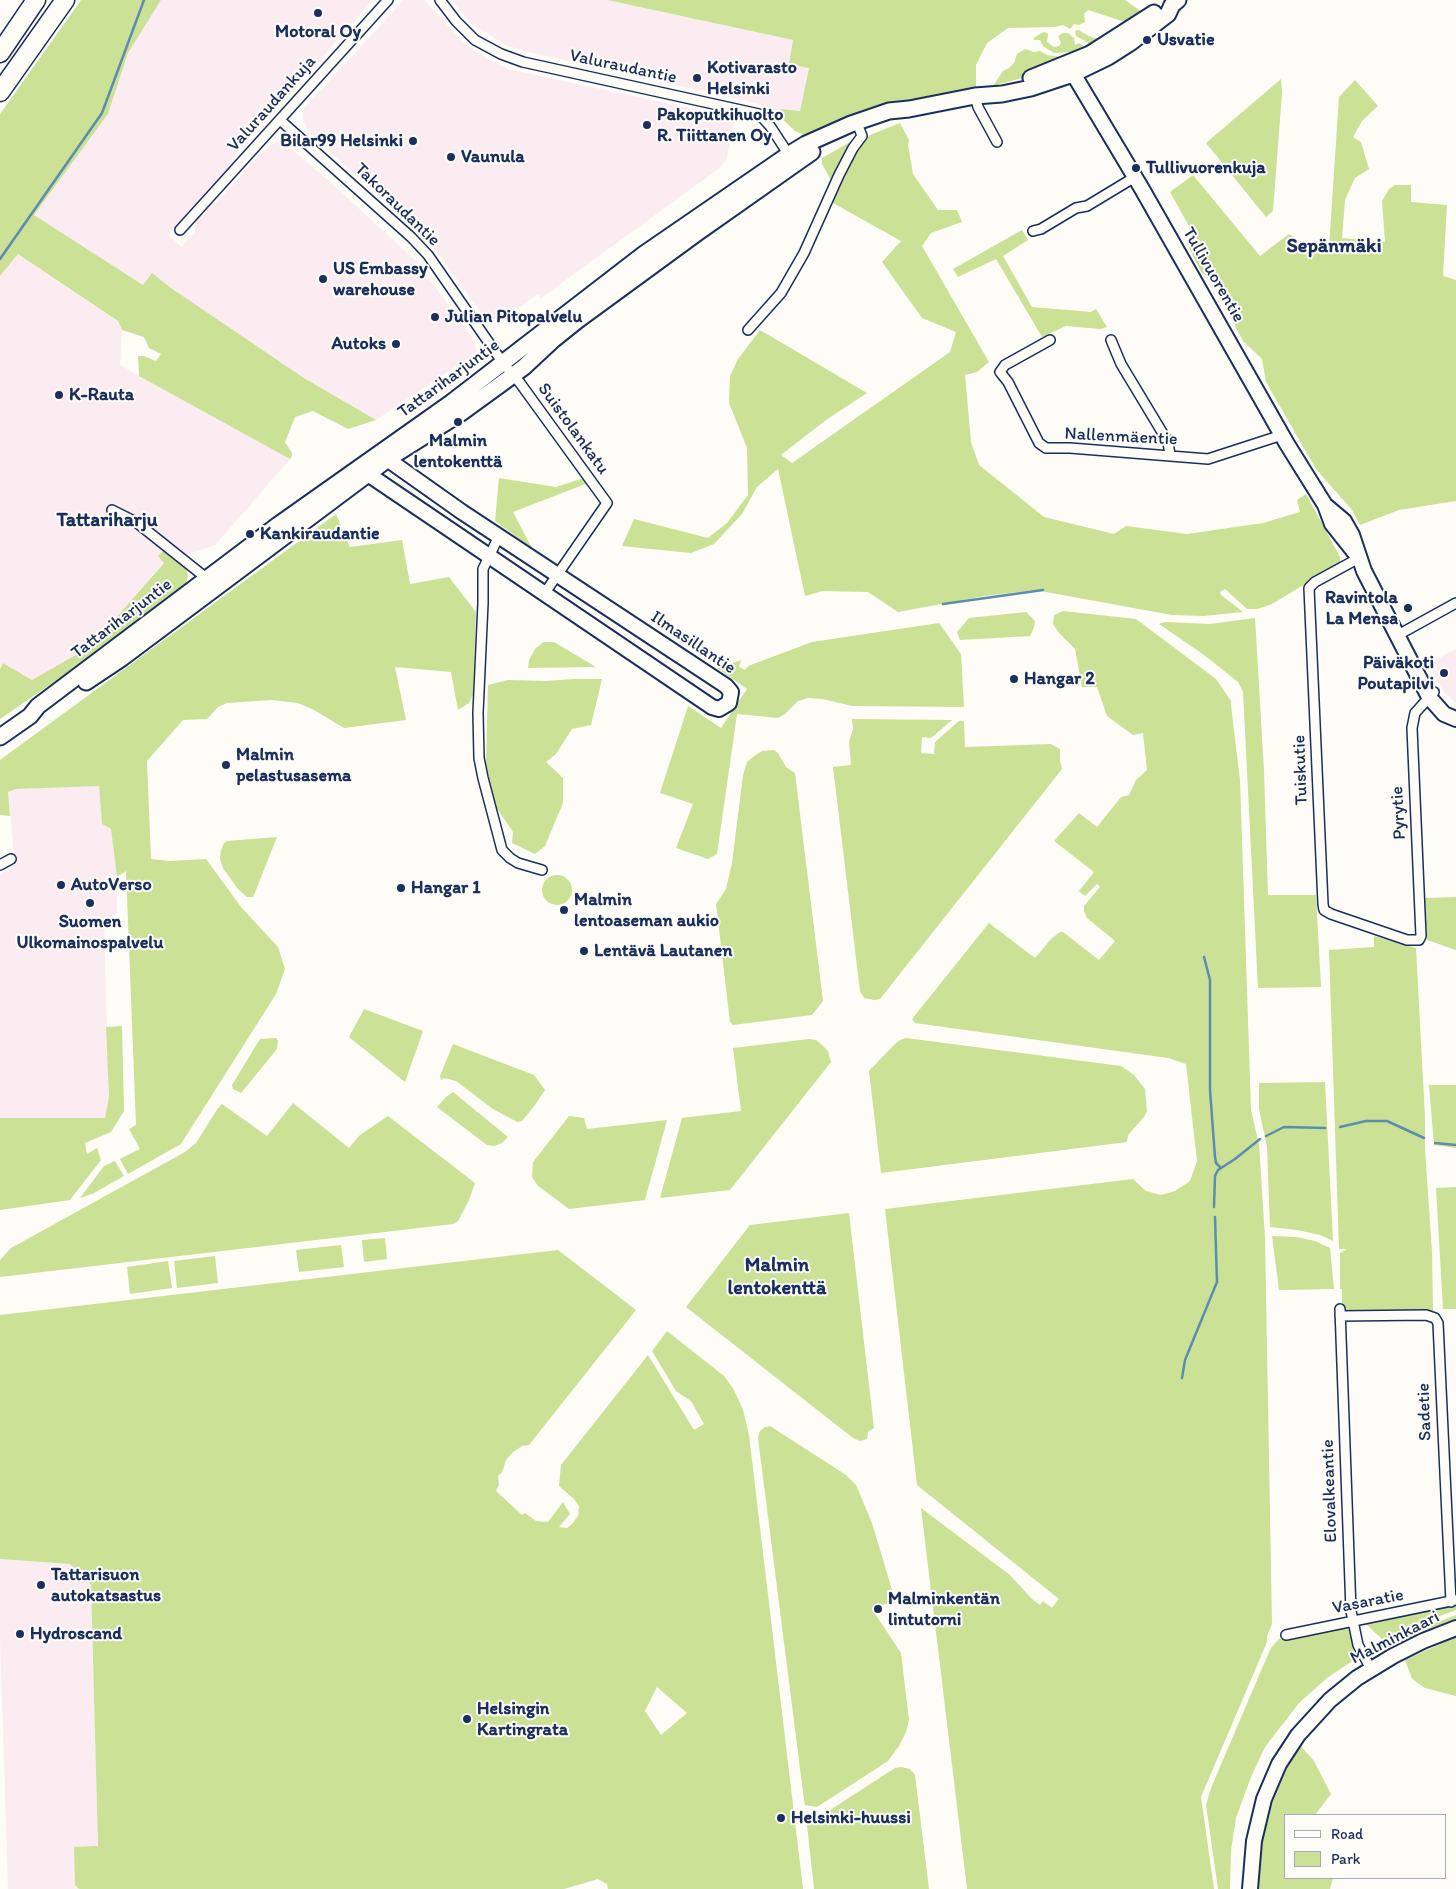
<!DOCTYPE html>
<meta charset="utf-8">
<style>
body{margin:0}
#map{position:relative;width:1456px;height:1889px;overflow:hidden;background:#fdfcf7;font-family:Itim,sans-serif}
canvas{display:block}
.legend{position:absolute;left:1284px;top:1814px;width:162px;height:65px;box-sizing:border-box;background:#fdfcf7;border:1px solid #a3aaba;margin:0;padding:6px 9px;list-style:none;font-size:15px;color:#1b2f5e}
.legend li{display:flex;align-items:center;gap:10px;height:25px}
.legend b{width:25px;border:1px solid #a3aaba}
</style>
<div id="map">
<canvas width="1456" height="1889"></canvas>
<ul class="legend">
<li><b style="height:6px;background:#fdfcf7"></b>Road</li>
<li><b style="height:14px;background:#cbe196"></b>Park</li>
</ul>
</div>
<script>
const context = document.querySelector('canvas').getContext('2d');
context.lineJoin = 'round';
function fillPath(path, color) {
  context.fillStyle = color;
  context.fill(path, 'evenodd');
}
function toPath(rows) {
  const path = new Path2D();
  for (const r of rows) {
    if (r.length === 3) {
      path.moveTo(r[0] + r[2], r[1]);
      path.arc(r[0], r[1], r[2], 0, 2 * Math.PI);
      continue;
    }
    path.moveTo(r[0], r[1]);
    for (let i = 2; i < r.length; i += 2) path.lineTo(r[i], r[i + 1]);
  }
  return path;
}
function trace(path, color, width, dash) {
  context.strokeStyle = color;
  context.lineWidth = width;
  context.lineCap = dash ? 'butt' : 'round';
  context.setLineDash(dash || []);
  context.stroke(path);
}
function label(font, color, halo, rows, align = 'center') {
  context.font = font + ' Itim,sans-serif';
  context.lineWidth = 4;
  context.setLineDash([]);
  context.textBaseline = 'middle';
  context.strokeStyle = halo;
  context.fillStyle = color;
  for (const [text, x, y, turn = 0] of rows) {
    context.save();
    context.translate(x, y);
    context.rotate((+turn || 0) * Math.PI / 180);
    context.textAlign = isNaN(turn) ? turn : align;
    if (halo) context.strokeText(text, 0, 0);
    context.fillText(text, 0, 0);
    context.restore();
  }
}
const built = toPath([
 [161,0,373,0,233,157,237,161,168,235,182,247,195,232,195,221,224,195,263,150,265,152,273,143,283,142,329,181,416,261,472,337,477,352,376,420,304,378,171,288,152,274,143,285,34,215,108,114,128,53],
 [404,0,424,0,463,42,489,60,512,70,735,118,726,160,717,170,541,298,538,294,500,321,496,318,489,324,433,246,418,230,308,132,303,120,303,113,305,107],
 [452,0,606,0,793,40,809,68,800,111,781,109,777,114,760,104,525,51,505,45,470,22],
 [18,254,118,321,122,330,120,365,290,459,215,545,164,562,91,646,32,680,3,663,0,669,0,276],
 [1456,649,1456,703,1444,692,1428,664],
 [99,785,102,824,111,829,117,877,117,913,104,926,109,1096,105,1118,0,1118,0,874,15,864,8,792,17,789],
 [0,1559,70,1564,91,1585,98,1846,75,1884,79,1889,8,1889,0,1635]
]);
const green = toPath([
 [81,0,161,0,128,53,108,114,34,215,143,285,152,273,171,288,304,378,376,420,348,429,313,411,295,417,285,442,292,453,292,456,290,459,139,376,138,356,144,356,156,361,161,354,149,348,144,337,122,330,118,321,18,254,0,276,0,114],
 [607,0,1125,0,1142,12,1128,23,1088,10,1084,14,1085,22,1079,25,1074,24,1070,29,1063,25,1055,27,1008,28,987,43,976,65,976,90,830,131,827,125,804,135,795,131,777,114,781,109,800,111,809,68,789,64,793,40],
 [1078,30,1091,37,1101,40,1029,76,993,86,1003,71,1009,68,1014,63,1017,54,1025,49,1034,52,1040,51,1047,55,1063,57,1071,55,1070,52,1054,53,1043,46,1040,40,1034,40,1034,38,1041,33,1045,32,1048,34,1047,42,1054,47,1059,46,1061,43,1058,36,1063,33,1068,33,1074,38,1075,45,1079,43,1084,46,1088,44,1087,42,1076,36,1075,31],
 [1281,79,1282,93,1273,211,1266,217,1206,143],
 [1355,80,1378,106,1362,121,1353,137,1361,142,1369,169,1355,178,1345,200,1342,238,1385,242,1382,201,1389,189,1395,185,1411,185,1411,202,1447,205,1443,276,1456,280,1456,501,1399,510,1360,525,1352,510,1316,469,1266,382,1262,359,1243,341,1235,326,1230,303,1219,285,1201,272,1189,248,1194,235,1170,192,1193,175,1260,256,1289,234,1312,249,1329,247,1339,97],
 [900,123,909,140,908,145,913,174,938,210,957,210,962,222,931,233,922,246,989,362,977,372,965,375,971,442,979,465,1044,517,1114,534,1126,526,1187,534,1263,523,1300,512,1297,500,1306,494,1340,557,1340,563,1272,604,1258,609,1247,609,1225,589,1220,592,1221,595,1243,612,1204,616,1172,615,1035,590,985,596,898,612,868,592,822,591,805,596,778,469,757,487,742,514,714,544,691,553,622,546,634,519,708,538,727,523,748,495,747,448,729,403,730,376,738,359,760,330,867,393,826,420,781,455,792,463,950,352,956,332,922,318,882,262,901,241,833,203,836,188,853,152,870,135],
 [852,141,853,142,834,180,831,180,822,164,822,158],
 [1022,230,1028,240,1003,256,1032,307,1091,312,1096,309,1107,327,1101,329,1066,326,1042,337,996,259,958,277,953,269],
 [587,477,588,483,513,512,532,548,495,521,499,478,556,487],
 [336,514,350,547,402,540,410,584,449,577,476,612,473,695,469,703,458,710,451,672,395,667,406,720,344,728,314,710,298,703,271,700,227,703,218,707,207,719,183,720,147,761,151,859,169,861,206,859,241,907,278,947,285,969,276,994,181,1144,128,1174,120,1159,140,1149,129,1129,136,1125,126,871,117,877,111,829,102,824,99,786,16,789,8,792,10,816,0,815,0,760],
 [164,550,186,568,188,576,186,583,60,678,0,719,0,669,3,663,32,680,91,646,164,563,158,556],
 [1063,611,1136,619,1216,679,1231,701,1231,706,1240,780,1251,1110,1259,1144,1265,1238,1272,1624,1267,1636,1267,1642,1201,1797,1214,1889,967,1889,921,1508,1010,1575,1032,1599,1040,1605,1043,1601,1052,1608,1059,1599,917,1485,885,1209,1133,1179,1146,1191,1161,1195,1175,1191,1190,1181,1197,1161,1186,1064,1168,1058,915,1023,912,1019,989,923,1035,958,1051,939,1060,932,1063,932,1099,960,1115,941,1087,918,1084,911,1084,906,1100,887,1097,884,1085,896,1079,891,1094,872,1054,841,1079,813,1097,827,1121,797,1129,795,1136,780,1147,770,1143,733,1133,735,1107,716,1097,687,1082,687,1075,649,1059,633,1053,624,1054,615],
 [1026,612,1035,621,1034,627,1030,636,960,640,957,632,969,618],
 [1255,618,1264,771,1268,895,1316,895,1321,987,1258,988,1243,692,1238,682,1204,655,1159,624,1165,622,1210,624],
 [939,623,961,654,964,707,852,706,823,699,808,698,798,701,785,714,778,718,737,714,717,854,708,859,676,848,693,804,660,793,688,706,721,728,747,689,717,668,741,660,739,667,745,670,748,666,812,642],
 [543,642,554,642,596,667,528,668,529,660,535,649],
 [574,679,602,679,591,725,572,729,556,754,546,762,563,778,563,803,545,846,535,854,512,843,513,832,494,804,486,763,488,685,508,680,545,681],
 [852,719,952,720,931,738,922,737,921,753,934,754,935,742,959,721,964,721,965,747,1051,744,1060,749,1060,761,1062,769,880,999,874,1000,864,998,860,991,833,767,851,765,849,742,853,729],
 [774,750,778,753,786,767,795,773,823,1001,812,1015,733,1025,730,1022,716,904,726,889,732,863,743,775,747,762,754,756,762,751],
 [277,837,254,895,253,897,247,897,238,889,223,868,220,859,221,850,224,843,227,841],
 [557,890,15],
 [1456,897,1456,950,1427,940,1425,909,1425,898],
 [1374,936,1416,948,1425,1118,1425,1149,1432,1252,1433,1311,1346,1314,1342,1310,1342,1289,1340,1289,1340,1253,1347,1249,1339,1249,1329,950,1374,947],
 [364,1009,423,1031,405,1082,349,1037],
 [122,1026,124,1111,111,1132,85,1143,87,1154,97,1148,101,1160,70,1200,0,1210,0,1118,105,1118,109,1096,106,1027],
 [276,1038,278,1041,277,1049,241,1093,233,1089,232,1085,260,1039],
 [906,1038,1121,1066,1134,1075,1145,1089,1147,1111,1144,1117,1128,1135,1127,1142,881,1173,869,1071,895,1044,900,1040],
 [809,1039,816,1040,822,1045,828,1051,831,1062,730,1190,660,1198,682,1118,741,1111,733,1048],
 [453,1044,534,1075,545,1090,535,1105,522,1121,517,1122,493,1109,456,1081,444,1078,441,1080,440,1076],
 [1325,1082,1333,1241,1320,1235,1297,1230,1270,1227,1267,1147,1259,1109,1259,1083],
 [1429,1085,1456,1085,1456,1148,1434,1145],
 [453,1092,508,1137,502,1143,494,1146,487,1145,437,1107,446,1097],
 [293,1103,349,1148,360,1135,388,1116,475,1183,469,1200,458,1221,453,1224,0,1277,0,1260,11,1248,185,1152,196,1143,218,1108,222,1104,267,1136],
 [569,1116,584,1118,587,1129,667,1120,645,1200,569,1209,538,1186,532,1177,533,1162],
 [115,1161,124,1176,92,1194,80,1198,104,1166],
 [1456,1187,1456,1309,1443,1309,1436,1188],
 [849,1213,874,1428,868,1432,867,1439,860,1441,853,1438,686,1307,750,1225],
 [1272,1236,1296,1237,1315,1241,1330,1248,1334,1289,1279,1290],
 [385,1238,387,1259,364,1262,362,1240],
 [341,1245,344,1267,299,1272,296,1250],
 [558,1250,636,1310,529,1445,522,1446,513,1452,506,1460,502,1472,498,1476,499,1485,496,1491,522,1515,525,1513,536,1521,548,1522,563,1502,570,1514,559,1527,567,1528,572,1524,578,1516,579,1506,574,1499,559,1486,561,1465,648,1355,694,1430,704,1424,691,1401,676,1391,652,1351,667,1331,724,1376,734,1390,743,1410,749,1435,803,1889,608,1889,607,1884,598,1879,564,1889,79,1889,75,1885,74,1847,98,1846,91,1585,70,1564,0,1559,0,1315],
 [657,1687,687,1713,661,1735,645,1711],
 [215,1256,218,1283,177,1288,174,1261],
 [168,1261,172,1288,130,1294,127,1267],
 [770,1426,846,1475,856,1485,872,1523,896,1603,878,1605,875,1608,874,1612,901,1653,909,1720,906,1732,899,1746,888,1761,817,1807,805,1805,804,1800,758,1438,760,1431,765,1427],
 [1454,1605,1456,1606,1456,1610,1424,1622,1384,1641,1366,1624],
 [1456,1615,1456,1622,1393,1649,1389,1643,1425,1627],
 [1341,1628,1347,1628,1350,1631,1355,1656,1354,1660,1327,1678,1299,1703,1265,1747,1251,1777,1236,1818,1231,1850,1230,1889,1218,1889,1206,1805,1211,1788,1263,1666,1271,1648,1279,1639],
 [1456,1637,1456,1696,1425,1688,1412,1679,1405,1660],
 [1300,1745,1314,1761,1331,1794,1315,1815,1285,1815,1285,1878,1333,1878,1330,1889,1259,1889,1259,1865,1263,1826,1271,1798,1284,1772],
 [901,1767,910,1769,915,1775,929,1889,814,1889,807,1825,895,1768]
]);
const stream = toPath([
 [0,259,102,113,144,0],
 [943,604,1043,590],
 [1204,957,1210,980,1210,1090,1215,1157,1216,1163,1221,1168],
 [1340,1127,1366,1121,1387,1121,1424,1138],
 [1266,1136,1284,1127,1325,1128],
 [1435,1143,1456,1145],
 [1214,1207,1215,1176,1218,1170,1235,1159,1260,1139],
 [1182,1378,1185,1360,1217,1282,1215,1217]
]);
const minor = toPath([
 [440,0,456,21,475,40,501,54,523,62,759,114,770,126,791,158],
 [975,96,978,107,997,142],
 [280,120,411,237,428,255,503,363,520,383,607,503,544,594],
 [180,230,388,0],
 [1033,231,1041,229,1076,208,1087,206,1135,177],
 [748,330,781,293,804,253,839,175,853,148,862,136,859,128],
 [1050,340,1005,365,1000,372,1008,382,1039,443,1046,448,1070,448,1208,459,1282,435],
 [1111,340,1121,364,1168,442,1170,455],
 [112,510,136,522,210,581],
 [499,536,483,569,483,603,478,713,479,758,483,778,502,850,510,858,518,863,542,870],
 [1359,558,1315,582,1309,588,1323,904,1324,910,1331,914,1407,940,1419,940,1421,936,1412,728,1415,713,1434,692],
 [1398,635,1456,603],
 [0,865,11,859],
 [1340,1309,1351,1611,1358,1645,1371,1669],
 [1340,1316,1426,1315,1435,1318,1438,1323,1451,1602],
 [1286,1635,1456,1600]
]);
const secondary = toPath([
 [1068,65,1142,189,1287,444,1325,505,1332,524,1359,558],
 [359,468,712,707,719,709,729,703,731,692,726,686,462,512,380,454],
 [1325,505,1344,521,1352,535,1364,571,1429,697,1444,714,1456,719],
 [1250,1889,1254,1841,1264,1799,1279,1764,1298,1735,1330,1700,1357,1678,1393,1656,1423,1641,1456,1628]
]);
const primary = toPath([
 [1031,78,1090,54,1154,13],
 [86,682,122,658,388,459,461,413,501,384,524,367,553,340,578,320,697,233,812,152],
 [0,737,30,716,38,706,278,525,452,402,644,254,788,155,806,144,851,124,889,111,909,109,975,96,1002,94,1031,88,1073,74,1108,57,1130,43,1168,14,1172,5,1178,0]
]);
const motorway = toPath([
 [0,53,36,0],
 [0,92,65,0]
]);
const markers = [
 [318,13,5,"#1b2f5e"],
 [1147,40,5,"#1b2f5e"],
 [697,78,5,"#1b2f5e"],
 [647,125,5,"#1b2f5e"],
 [413,141,5,"#1b2f5e"],
 [451,157,5,"#1b2f5e"],
 [1136,168,5,"#1b2f5e"],
 [323,279,5,"#1b2f5e"],
 [435,317,5,"#1b2f5e"],
 [396,344,5,"#1b2f5e"],
 [59,395,5,"#1b2f5e"],
 [458,422,5,"#1b2f5e"],
 [250,534,5,"#1b2f5e"],
 [1408,608,5,"#1b2f5e"],
 [1444,673,5,"#1b2f5e"],
 [1014,679,5,"#1b2f5e"],
 [226,765,5,"#1b2f5e"],
 [61,885,5,"#1b2f5e"],
 [401,888,5,"#1b2f5e"],
 [90,903,5,"#1b2f5e"],
 [564,910,5,"#1b2f5e"],
 [584,951,5,"#1b2f5e"],
 [41,1585,5,"#1b2f5e"],
 [878,1609,5,"#1b2f5e"],
 [20,1634,5,"#1b2f5e"],
 [467,1719,5,"#1b2f5e"],
 [781,1818,5,"#1b2f5e"]
];
const poiNames = [
 ["Motoral Oy",318,32,"center"],
 ["Usvatie",1157,40],
 ["Kotivarasto",707,68],
 ["Helsinki",707,89],
 ["Pakoputkihuolto",657,115],
 ["R. Tiittanen Oy",657,136],
 ["Bilar99 Helsinki",403,141,"right"],
 ["Vaunula",461,157],
 ["Tullivuorenkuja",1146,168],
 ["US Embassy",333,269],
 ["warehouse",333,290],
 ["Julian Pitopalvelu",445,317],
 ["Autoks",386,344,"right"],
 ["K-Rauta",69,395],
 ["Malmin",458,441,"center"],
 ["lentokenttä",458,462,"center"],
 ["Kankiraudantie",260,534],
 ["Ravintola",1398,598,"right"],
 ["La Mensa",1398,619,"right"],
 ["Päiväkoti",1434,663,"right"],
 ["Poutapilvi",1434,684,"right"],
 ["Hangar 2",1024,679],
 ["Malmin",236,755],
 ["pelastusasema",236,776],
 ["AutoVerso",71,885],
 ["Hangar 1",411,888],
 ["Malmin",574,900],
 ["lentoaseman aukio",574,921],
 ["Suomen",90,922,"center"],
 ["Ulkomainospalvelu",90,943,"center"],
 ["Lentävä Lautanen",594,951],
 ["Tattarisuon",51,1575],
 ["autokatsastus",51,1596],
 ["Malminkentän",888,1599],
 ["lintutorni",888,1620],
 ["Hydroscand",30,1634],
 ["Helsingin",477,1709],
 ["Kartingrata",477,1730],
 ["Helsinki-huussi",791,1818]
];
const streetNames = [
 ["Valuraudantie",623,67,12],
 ["Valuraudankuja",272,104,-48],
 ["Takoraudantie",397,205,44],
 ["Tullivuorentie",1213,275,60],
 ["Tattariharjuntie",449,379,-36],
 ["Suistolankatu",573,429,54],
 ["Nallenmäentie",1121,437,3],
 ["Tattariharjuntie",122,619,-37],
 ["Ilmasillantie",693,643,34],
 ["Tuiskutie",1301,770,-92],
 ["Pyrytie",1399,813,-93],
 ["Sadetie",1425,1412,-92],
 ["Elovalkeantie",1330,1491,-92],
 ["Vasaratie",1368,1602,-11],
 ["Malminkaari",1395,1638,-27]
];
const quarterNames = [
 ["Sepänmäki",1334,247],
 ["Tattariharju",107,521],
 ["Malmin",777,1266],
 ["lentokenttä",777,1289]
];
fillPath(built, '#fbecf2');
fillPath(green, '#cbe196');
trace(stream, '#5c8db1', 2.5);
trace(minor, '#1b2f5e', 12);
trace(secondary, '#1b2f5e', 18);
trace(primary, '#1b2f5e', 19);
trace(motorway, '#1b2f5e', 21);
trace(minor, '#fdfcf7', 9);
trace(secondary, '#fdfcf7', 14);
trace(primary, '#fdfcf7', 15);
trace(motorway, '#fdfcf7', 18);
for (const [x, y, r, color] of markers) {
  const dot = new Path2D();
  dot.arc(x, y, r, 0, 2 * Math.PI);
  context.fillStyle = color;
  context.fill(dot);
  trace(dot, '#fdfcf7', 2);
}
label('bold 18px', '#1b2f5e', '#fdfcf7', poiNames, 'left');
label('18px', '#1b2f5e', '#fdfcf7', streetNames);
label('bold 20px', '#1b2f5e', '#fdfcf7', quarterNames);
</script>
